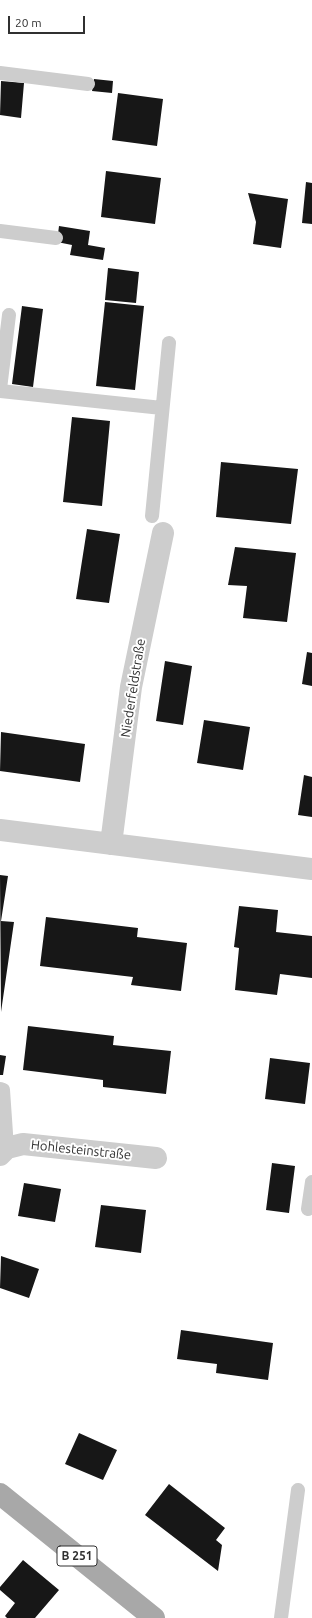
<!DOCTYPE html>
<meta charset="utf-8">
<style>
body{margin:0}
#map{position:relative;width:312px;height:1618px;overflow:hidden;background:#fff;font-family:Ubuntu,sans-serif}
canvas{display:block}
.scale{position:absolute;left:8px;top:16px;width:77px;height:18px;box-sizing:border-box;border:2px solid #303030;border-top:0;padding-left:5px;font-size:12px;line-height:14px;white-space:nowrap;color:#303030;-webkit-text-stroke:3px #fff;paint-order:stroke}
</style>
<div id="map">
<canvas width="312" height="1618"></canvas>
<div class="scale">20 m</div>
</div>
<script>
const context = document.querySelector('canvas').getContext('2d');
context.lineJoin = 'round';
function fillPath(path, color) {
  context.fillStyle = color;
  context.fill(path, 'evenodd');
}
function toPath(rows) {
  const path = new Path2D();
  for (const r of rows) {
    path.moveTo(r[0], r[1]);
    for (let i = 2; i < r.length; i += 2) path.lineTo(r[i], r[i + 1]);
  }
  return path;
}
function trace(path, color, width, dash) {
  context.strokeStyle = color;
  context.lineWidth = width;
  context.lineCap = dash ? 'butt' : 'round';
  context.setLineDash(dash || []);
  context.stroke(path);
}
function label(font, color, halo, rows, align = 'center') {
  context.font = font + ' Ubuntu,sans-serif';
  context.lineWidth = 4;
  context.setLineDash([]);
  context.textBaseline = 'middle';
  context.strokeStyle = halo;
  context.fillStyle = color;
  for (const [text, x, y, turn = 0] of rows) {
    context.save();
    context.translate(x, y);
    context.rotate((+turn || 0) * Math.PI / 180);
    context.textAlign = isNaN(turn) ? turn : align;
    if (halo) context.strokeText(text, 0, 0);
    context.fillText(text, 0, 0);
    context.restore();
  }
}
const building = toPath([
 [94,79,113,81,112,93,92,91],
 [1,81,24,83,21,118,0,115],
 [118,93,163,99,157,146,112,140],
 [106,171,161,178,155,224,101,217],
 [306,182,312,183,312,224,302,223],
 [248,193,288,199,281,248,253,244,256,222],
 [59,226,90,231,88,245,105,248,103,260,70,255,72,245,57,242],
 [108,268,139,272,136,303,105,300],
 [105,302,144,306,135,390,96,386],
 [22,306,43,309,33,387,12,384],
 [72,417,110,421,102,506,63,502],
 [221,462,298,469,291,524,216,517],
 [87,529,120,534,109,603,76,599],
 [235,547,296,553,287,622,243,618,247,586,228,585],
 [307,652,312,653,312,686,302,684],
 [165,661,192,666,183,725,156,721],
 [204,720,250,727,243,770,197,763],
 [1,732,85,744,80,782,0,771],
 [304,775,312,777,312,817,298,815],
 [0,875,8,876,1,921,14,922,1,1012],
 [239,906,278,910,276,932,312,936,312,978,280,974,277,995,235,990,239,948,234,947],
 [46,917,138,928,137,937,187,943,181,991,131,985,133,977,40,966],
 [28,1026,114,1036,113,1045,171,1051,166,1094,103,1087,103,1080,23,1070],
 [0,1055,6,1056,3,1075,0,1075],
 [270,1058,310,1063,305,1104,265,1099],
 [272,1163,295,1166,289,1213,266,1210],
 [24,1183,61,1189,55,1222,18,1216],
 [101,1205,146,1210,141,1253,95,1247],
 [1,1256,39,1269,29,1298,0,1288],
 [181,1330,273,1343,268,1380,216,1373,217,1364,177,1359],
 [79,1433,117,1450,103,1480,65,1464],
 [169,1484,225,1528,216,1540,222,1545,218,1571,145,1515],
 [23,1560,59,1590,35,1618,7,1618,5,1616,15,1603,0,1590,0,1587]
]);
const lane = toPath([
 [0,73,88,84],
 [0,231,56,238],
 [0,389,9,315],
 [0,391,162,408],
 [152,516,169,343],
 [0,1089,3,1090,7,1148],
 [308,1209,312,1182],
 [281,1618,298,1490]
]);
const street = toPath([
 [0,830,312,869],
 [111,844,131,687,163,533],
 [0,1155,7,1148,23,1144,156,1158]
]);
const primary = toPath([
 [0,1494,154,1618]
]);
const shields = [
 [77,1556,40]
];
const shieldNames = [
 ["B 251",77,1556]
];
const streetNames = [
 ["Niederfeldstraße",133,688,-81],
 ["Hohlesteinstraße",81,1150,6]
];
fillPath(building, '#171717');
trace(lane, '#cdcdcd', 14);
trace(street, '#cdcdcd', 22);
trace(primary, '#a8a8a8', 22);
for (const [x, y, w] of shields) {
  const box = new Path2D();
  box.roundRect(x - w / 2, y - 10, w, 20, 3);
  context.fillStyle = '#fff';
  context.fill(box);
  trace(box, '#303030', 1);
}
label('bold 12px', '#303030', null, shieldNames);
label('13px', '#303030', '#fff', streetNames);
</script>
